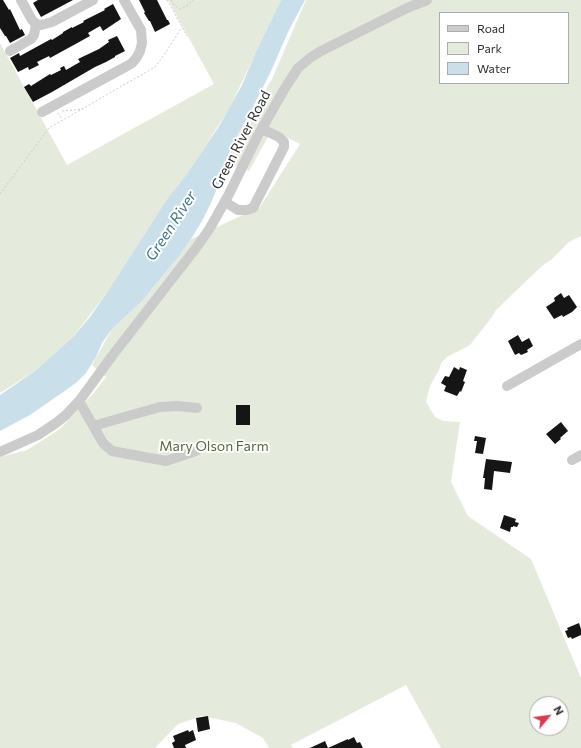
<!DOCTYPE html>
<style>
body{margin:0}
#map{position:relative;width:581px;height:748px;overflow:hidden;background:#fff;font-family:Commissioner,sans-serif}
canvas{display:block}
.legend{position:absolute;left:439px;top:12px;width:130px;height:72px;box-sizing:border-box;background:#fff;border:1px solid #ababab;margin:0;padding:5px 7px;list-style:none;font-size:12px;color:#2e2e2e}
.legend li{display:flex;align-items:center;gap:8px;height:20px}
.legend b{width:20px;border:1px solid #ababab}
.north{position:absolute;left:529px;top:696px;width:40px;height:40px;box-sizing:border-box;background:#fff;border:1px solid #ababab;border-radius:50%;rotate:61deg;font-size:11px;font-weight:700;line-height:16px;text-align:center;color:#2e2e2e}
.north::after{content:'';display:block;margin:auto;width:14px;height:18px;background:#dd3851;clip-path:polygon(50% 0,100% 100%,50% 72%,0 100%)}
</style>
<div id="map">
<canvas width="581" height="748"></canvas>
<ul class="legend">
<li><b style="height:5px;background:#cbcbcb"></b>Road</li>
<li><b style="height:11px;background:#e5ebdc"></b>Park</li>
<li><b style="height:11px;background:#c9dfea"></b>Water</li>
</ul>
<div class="north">N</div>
</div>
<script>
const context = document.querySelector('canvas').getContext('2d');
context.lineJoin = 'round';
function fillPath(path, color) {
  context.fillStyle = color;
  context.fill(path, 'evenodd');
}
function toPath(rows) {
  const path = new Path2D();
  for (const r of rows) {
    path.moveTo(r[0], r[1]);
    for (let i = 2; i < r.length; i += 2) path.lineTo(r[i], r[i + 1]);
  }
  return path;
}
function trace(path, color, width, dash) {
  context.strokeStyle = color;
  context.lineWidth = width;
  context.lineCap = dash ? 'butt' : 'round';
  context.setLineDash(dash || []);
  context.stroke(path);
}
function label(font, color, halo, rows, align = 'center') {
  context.font = font + ' Commissioner,sans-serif';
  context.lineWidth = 4;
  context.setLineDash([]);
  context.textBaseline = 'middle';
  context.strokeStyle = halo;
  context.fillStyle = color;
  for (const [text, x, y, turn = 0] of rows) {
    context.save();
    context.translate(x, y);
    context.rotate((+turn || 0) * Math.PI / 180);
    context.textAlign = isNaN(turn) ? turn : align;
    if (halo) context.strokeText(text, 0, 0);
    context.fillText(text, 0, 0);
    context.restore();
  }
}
const green = toPath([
 [168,0,281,0,230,107,205,147,186,175,167,199,108,291,74,336,54,354,35,371,0,393,0,43,67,165,214,84],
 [306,0,581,0,581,236,569,242,551,260,543,265,496,310,492,317,470,345,447,357,441,363,439,370,430,386,426,402,435,417,443,421,460,422,451,482,468,516,531,559,581,678,581,748,441,748,406,685,291,745,293,748,269,748,263,738,236,723,202,716,178,724,155,748,0,748,0,457,27,450,60,429,92,395,106,377,92,365,112,329,142,301,180,255,191,239,260,207,300,144,272,130,249,171,226,162,239,133,272,79],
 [440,13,568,13,568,83,440,83],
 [537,704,561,704,561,728,537,728]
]);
const water = toPath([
 [281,0,305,0,289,30,271,71,248,117,236,138,230,150,223,173,211,203,202,221,191,239,180,255,142,301,112,329,102,343,96,357,86,373,77,382,66,390,30,415,0,431,0,395,35,371,54,354,74,336,90,317,108,291,167,199,186,175,218,128,242,85,256,52]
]);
const building = toPath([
 [0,0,3,0,9,10,10,9,20,30,22,29,25,35,10,43,6,36,5,36,0,28],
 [38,0,73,0,41,17,33,3],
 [139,0,157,0,167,20,168,20,170,24,155,32,150,21,149,21,144,13,145,12],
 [113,4,121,19,103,31,100,26,88,33,90,36,81,41,50,58,49,56,37,62,39,65,29,70,28,67,18,72,10,58,19,53,20,56,51,39,52,40,63,33,63,32,72,27,72,28,84,22,83,21,105,10,104,9],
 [117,36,125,51,115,56,115,57,106,62,95,67,52,92,33,102,24,87,29,84,31,86,50,74,51,75,61,70,60,68,64,66,66,70,80,62,78,59,99,49,109,42,108,40],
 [561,293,564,298,569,295,577,307,572,312,563,317,562,315,554,319,546,307,555,301,554,298],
 [518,335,522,342,529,338,533,346,527,350,528,352,521,355,519,353,515,355,508,341],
 [454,367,459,370,460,367,467,370,463,381,465,382,461,392,460,391,457,396,444,391,446,386,441,383,445,376,449,377],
 [236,405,250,405,250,425,236,425],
 [561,422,568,431,560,438,561,439,555,444,546,434],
 [475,436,486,438,483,454,475,453,477,441,474,441],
 [486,459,512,462,510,473,494,471,492,490,484,489,485,478,483,478],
 [504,515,516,519,515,522,519,523,517,527,513,526,513,527,511,527,510,532,500,528],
 [579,623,581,629,581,635,572,639,571,637,568,638,565,631,568,630,567,628],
 [208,716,210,729,198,732,196,718],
 [188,730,189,732,193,730,196,740,185,745,186,748,174,748,172,743,175,741,173,736],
 [354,737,357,743,360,742,363,748,310,748,325,741,328,748,348,739,348,740]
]);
const path = toPath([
 [167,0,187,36],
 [171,0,175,6,181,9,188,5,193,0],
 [62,111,83,109],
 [58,113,62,119],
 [0,194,49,128,155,67,162,58,182,27]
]);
const minor = toPath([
 [21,0,32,20,36,24,41,25,52,22,93,0],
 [10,51,31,39,34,35,36,24],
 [42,112,127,66,132,63,137,57,140,51,142,43,141,30,124,0],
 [225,202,238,210,247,210,253,208,284,147,284,142,279,137,262,129],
 [507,386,581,344],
 [79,401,103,443,112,451,166,461,196,451],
 [93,426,160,407,177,406,197,408],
 [0,452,38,435,56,423,66,415,80,400,112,356,196,248,210,228,228,196,257,137,285,88,298,68,310,58,321,51,407,8,427,0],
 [572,460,581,455]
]);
const streetNames = [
 ["Green River Road",241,140,-62]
];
const parkNames = [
 ["Mary Olson Farm",214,446]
];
const waterNames = [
 ["Green River",171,226,-57]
];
fillPath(green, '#e5ebdc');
fillPath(water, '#c9dfea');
fillPath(building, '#151515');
trace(path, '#cbcbcb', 1, [2, 2]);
trace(minor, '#cbcbcb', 10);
label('14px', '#2e2e2e', '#fff', streetNames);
label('14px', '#54673d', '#fff', parkNames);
label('italic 15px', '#40748c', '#fff', waterNames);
</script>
